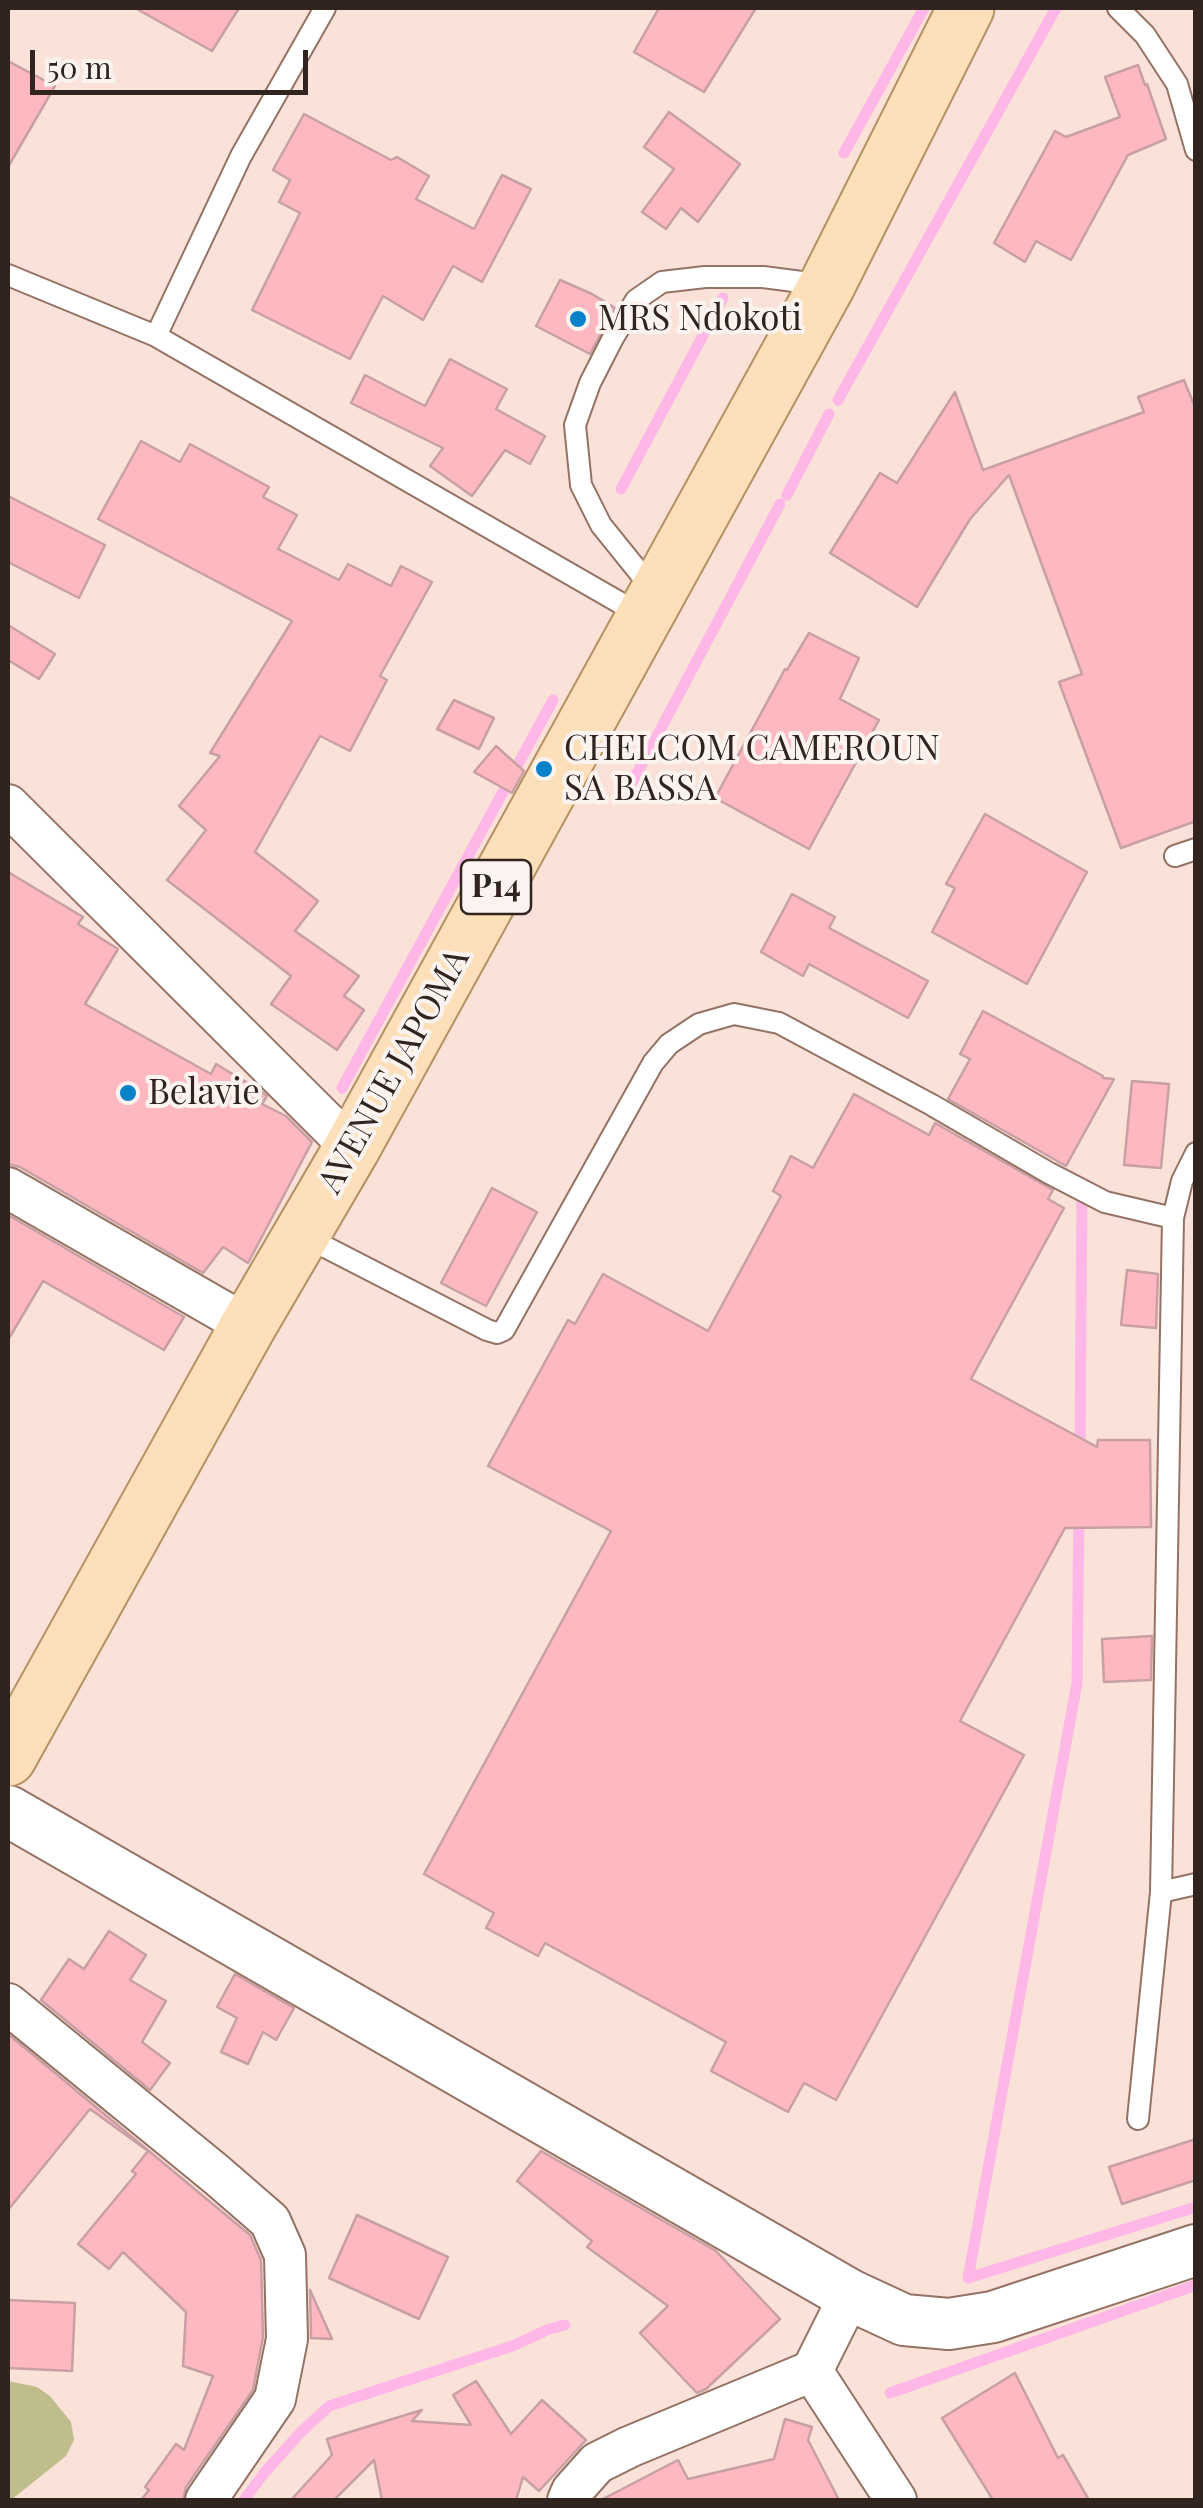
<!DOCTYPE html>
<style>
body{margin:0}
#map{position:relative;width:1203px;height:2508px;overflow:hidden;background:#fae2d9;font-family:"Playfair Display",serif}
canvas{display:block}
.frame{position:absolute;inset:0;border:10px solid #31231d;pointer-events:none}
.scale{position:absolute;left:30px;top:50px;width:278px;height:45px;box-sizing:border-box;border:5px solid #31231d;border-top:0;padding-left:12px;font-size:30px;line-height:35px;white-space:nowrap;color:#31231d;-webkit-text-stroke:8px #fbf3f0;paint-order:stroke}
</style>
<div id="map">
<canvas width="1203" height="2508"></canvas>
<div class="frame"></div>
<div class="scale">50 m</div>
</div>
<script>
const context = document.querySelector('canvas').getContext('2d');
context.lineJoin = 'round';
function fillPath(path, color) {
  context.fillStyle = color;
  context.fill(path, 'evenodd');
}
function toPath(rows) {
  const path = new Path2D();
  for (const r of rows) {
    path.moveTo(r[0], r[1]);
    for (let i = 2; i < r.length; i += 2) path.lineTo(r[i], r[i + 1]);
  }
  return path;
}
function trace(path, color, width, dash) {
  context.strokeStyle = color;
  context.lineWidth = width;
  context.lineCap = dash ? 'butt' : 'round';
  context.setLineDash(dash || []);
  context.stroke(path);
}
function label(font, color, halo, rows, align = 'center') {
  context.font = font + ' "Playfair Display",serif';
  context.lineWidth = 8;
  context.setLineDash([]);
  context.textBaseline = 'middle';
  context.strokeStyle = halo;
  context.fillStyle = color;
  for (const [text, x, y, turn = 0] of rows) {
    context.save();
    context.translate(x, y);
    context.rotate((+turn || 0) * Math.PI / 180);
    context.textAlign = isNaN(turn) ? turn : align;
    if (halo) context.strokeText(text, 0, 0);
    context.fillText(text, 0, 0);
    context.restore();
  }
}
const green = toPath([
 [8,2381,37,2387,50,2396,71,2422,74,2440,66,2456,11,2500,8,2500]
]);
const stream = toPath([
 [844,153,924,8],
 [838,400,1056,8],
 [621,489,723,298],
 [787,495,829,414],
 [633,781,780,504],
 [342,1088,553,700],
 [1080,1449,1082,1188],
 [1079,1513,1077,1683,968,2278,1196,2207],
 [890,2393,1196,2285],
 [244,2500,265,2472,301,2432,329,2406,515,2345,549,2329,565,2325]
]);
const building = toPath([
 [135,8,239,8,212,51,135,8],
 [659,8,756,8,704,92,634,52,659,8],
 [8,61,55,86,8,167,8,61],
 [1138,65,1145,85,1147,84,1166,139,1128,155,1071,260,1036,241,1025,262,994,243,1055,131,1066,137,1120,117,1105,77,1138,65],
 [669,112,740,164,698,222,681,208,666,229,642,212,674,169,644,147,669,112],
 [304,114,391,160,397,157,429,176,416,199,474,229,502,175,531,189,482,282,453,266,423,320,383,296,350,359,252,310,300,213,279,202,290,180,273,170,304,114],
 [560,280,592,294,615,308,590,354,536,326,560,280],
 [450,359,507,389,496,409,545,436,530,464,505,450,472,496,430,466,443,448,351,403,365,375,425,406,450,359],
 [1184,380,1196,410,1196,821,1121,848,1059,682,1082,674,1009,475,970,519,917,607,830,553,880,473,897,483,955,392,983,470,1144,412,1138,397,1184,380],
 [141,441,180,462,190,444,269,487,263,497,297,515,278,549,339,580,348,564,391,586,401,566,432,582,380,676,387,680,350,751,320,736,255,852,318,901,295,931,359,976,344,996,364,1010,337,1050,271,1004,291,976,167,880,206,830,179,806,220,756,210,753,292,621,98,519,141,441],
 [8,496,105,545,79,598,8,562,8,496],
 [8,625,55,654,39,679,8,660,8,625],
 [809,633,859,658,840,699,879,720,809,849,715,798,785,669,787,670,809,633],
 [454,700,494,718,479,749,437,729,454,700],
 [496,746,524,771,512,793,474,772,496,746],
 [985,814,1087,872,1027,984,932,932,955,888,946,884,985,814],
 [8,872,83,917,78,924,118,949,85,1004,211,1074,216,1064,261,1091,267,1096,262,1104,286,1116,312,1142,248,1263,223,1247,203,1273,20,1167,8,1164,8,872],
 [792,894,835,917,829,928,928,981,908,1018,809,964,803,976,761,952,792,894],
 [983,1011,1103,1076,1103,1078,1114,1079,1066,1166,948,1099,970,1059,960,1054,983,1011],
 [1132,1081,1169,1084,1161,1168,1124,1165,1132,1081],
 [854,1094,929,1135,935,1123,1053,1190,1048,1199,1064,1208,971,1379,1097,1447,1098,1440,1150,1440,1151,1527,1065,1528,960,1721,1024,1755,836,2100,804,2083,788,2112,711,2071,726,2042,545,1943,538,1956,486,1928,494,1913,424,1874,611,1531,488,1466,568,1320,575,1324,603,1274,708,1331,781,1196,773,1191,791,1156,813,1168,854,1094],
 [492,1188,537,1212,486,1306,441,1283,492,1188],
 [8,1215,184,1317,164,1350,43,1281,8,1340,8,1215],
 [1127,1270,1158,1274,1156,1328,1121,1325,1127,1270],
 [1152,1636,1151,1680,1104,1682,1102,1639,1152,1636],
 [109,1931,146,1955,130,1980,166,2001,142,2042,170,2063,150,2090,41,2000,69,1959,84,1969,109,1931],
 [235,1974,294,2008,276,2040,263,2032,248,2064,221,2052,237,2018,217,2007,235,1974],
 [8,2034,250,2235,261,2260,263,2337,253,2390,186,2487,183,2500,141,2500,149,2490,145,2487,176,2444,184,2450,213,2376,183,2366,186,2312,123,2252,109,2269,78,2244,136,2174,132,2171,148,2151,90,2109,8,2210,8,2034],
 [1196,2139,1196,2180,1122,2204,1109,2167,1196,2139],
 [541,2151,716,2251,780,2319,706,2389,697,2393,640,2333,668,2306,587,2247,592,2241,517,2181,541,2151],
 [357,2215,448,2257,419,2319,329,2278,357,2215],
 [310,2290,332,2339,311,2338,310,2290],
 [8,2300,75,2303,72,2371,8,2368,8,2300],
 [1015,2373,1058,2458,1063,2455,1089,2500,993,2500,942,2418,1015,2373],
 [476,2381,511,2434,542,2400,586,2440,539,2491,523,2477,516,2500,382,2500,374,2460,334,2500,291,2500,332,2455,327,2439,422,2410,412,2421,471,2425,453,2395,476,2381],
 [785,2419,812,2427,808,2440,839,2500,601,2500,678,2460,688,2479,774,2459,785,2419]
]);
const service = toPath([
 [1118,8,1145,35,1177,84,1196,150],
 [8,275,156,336,643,616],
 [156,336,241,156,325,8],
 [655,592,601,525,581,485,575,425,590,383,613,338,636,300,662,282,705,277,763,277,825,285],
 [1175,856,1196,849],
 [304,1236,487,1330,497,1333,504,1330,653,1063,669,1044,699,1024,734,1014,779,1023,932,1105,1049,1173,1105,1202,1173,1218],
 [1161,1892,1196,1884],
 [1138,2119,1161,1892,1173,1218,1182,1181,1196,1153]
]);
const minor = toPath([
 [8,805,352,1148],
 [8,1188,248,1326],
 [8,2004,217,2175,270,2221,285,2255,287,2339,275,2399,206,2500],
 [850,2295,812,2371,896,2500],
 [568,2500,572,2491,597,2463,629,2447,812,2371]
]);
const tertiary = toPath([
 [8,1811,850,2295,904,2320,949,2324,993,2317,1196,2250]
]);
const primary = toPath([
 [8,1758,248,1326,352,1148,827,285,966,8]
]);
const markers = [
 [578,319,10,"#0582ca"],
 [544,769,10,"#0582ca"],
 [128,1093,10,"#0582ca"]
];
const shields = [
 [496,887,70]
];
const shieldNames = [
 ["P14",496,887]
];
const poiNames = [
 ["MRS Ndokoti",598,319],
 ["CHELCOM CAMEROUN",564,749],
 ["SA BASSA",564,789],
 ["Belavie",148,1093]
];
const streetNames = [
 ["AVENUE JAPOMA",394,1071,-61]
];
fillPath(green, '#bfbd8b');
trace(stream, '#feb7e6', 11);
fillPath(building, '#fdb8c0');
trace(building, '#c8a0a4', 2.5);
trace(service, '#947264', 24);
trace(minor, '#947264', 44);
trace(tertiary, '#947264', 54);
trace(primary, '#b59164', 59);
trace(service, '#fff', 20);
trace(minor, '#fff', 40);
trace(tertiary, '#fff', 50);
trace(primary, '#fde0b9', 55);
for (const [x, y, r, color] of markers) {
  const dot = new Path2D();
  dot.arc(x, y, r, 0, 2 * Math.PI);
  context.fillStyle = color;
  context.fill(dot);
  trace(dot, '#fbf3f0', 4);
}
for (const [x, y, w] of shields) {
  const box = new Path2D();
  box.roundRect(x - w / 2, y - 27, w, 54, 8);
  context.fillStyle = '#fbf3f0';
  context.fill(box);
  trace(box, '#31231d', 2.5);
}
label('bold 32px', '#31231d', null, shieldNames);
label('35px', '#31231d', '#fbf3f0', poiNames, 'left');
label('35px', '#31231d', '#fbf3f0', streetNames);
</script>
